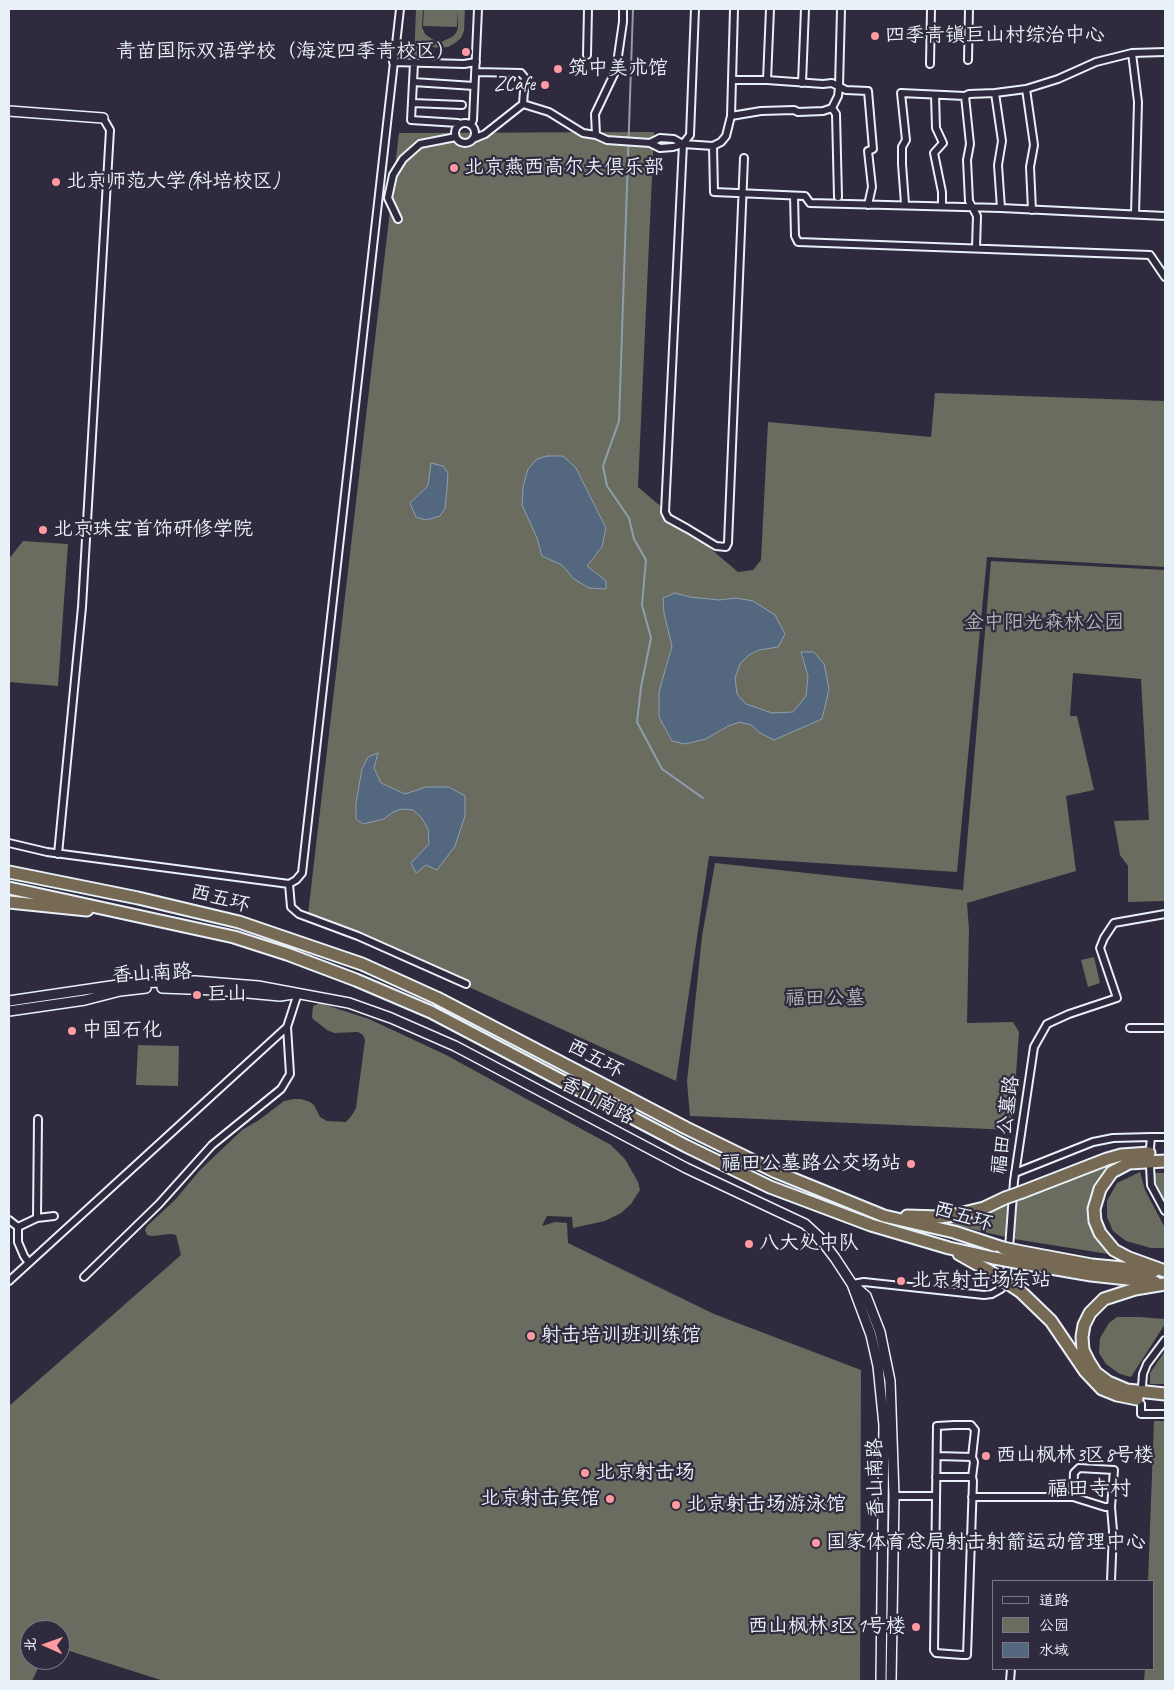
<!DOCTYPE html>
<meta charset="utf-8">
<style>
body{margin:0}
#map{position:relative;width:1174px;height:1690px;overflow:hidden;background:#2f2a3d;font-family:Caveat,"LXGW WenKai TC",sans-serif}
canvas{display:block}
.frame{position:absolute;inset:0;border:10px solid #e8f1f8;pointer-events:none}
.legend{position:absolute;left:992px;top:1580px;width:162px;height:90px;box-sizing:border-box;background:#2f2a3d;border:1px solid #797a88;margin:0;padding:6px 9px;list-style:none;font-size:15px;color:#e8f1f8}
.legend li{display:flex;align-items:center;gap:10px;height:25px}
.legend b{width:25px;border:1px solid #797a88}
.north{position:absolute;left:20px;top:1620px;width:50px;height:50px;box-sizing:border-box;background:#2f2a3d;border:1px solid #797a88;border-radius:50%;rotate:272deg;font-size:14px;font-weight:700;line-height:20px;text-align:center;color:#e8f1f8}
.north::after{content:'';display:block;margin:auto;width:18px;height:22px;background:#ff9aa2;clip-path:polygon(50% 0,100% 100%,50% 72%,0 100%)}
</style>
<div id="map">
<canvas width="1174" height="1690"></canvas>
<div class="frame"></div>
<ul class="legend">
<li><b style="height:6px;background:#2f2a3d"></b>道路</li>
<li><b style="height:14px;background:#696c5e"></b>公园</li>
<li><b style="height:14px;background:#53677e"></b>水域</li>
</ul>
<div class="north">北</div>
</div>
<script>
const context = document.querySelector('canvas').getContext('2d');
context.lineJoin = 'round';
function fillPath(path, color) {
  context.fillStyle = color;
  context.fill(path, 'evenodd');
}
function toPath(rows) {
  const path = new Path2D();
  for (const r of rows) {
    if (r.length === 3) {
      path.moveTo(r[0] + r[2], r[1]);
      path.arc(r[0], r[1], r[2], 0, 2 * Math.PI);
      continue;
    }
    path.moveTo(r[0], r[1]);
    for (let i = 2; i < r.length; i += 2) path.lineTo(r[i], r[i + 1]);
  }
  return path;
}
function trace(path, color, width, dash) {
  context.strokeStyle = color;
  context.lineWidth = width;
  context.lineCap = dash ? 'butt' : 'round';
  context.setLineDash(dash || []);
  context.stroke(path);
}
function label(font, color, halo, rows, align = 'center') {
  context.font = font + ' Caveat,"LXGW WenKai TC",sans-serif';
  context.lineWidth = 4.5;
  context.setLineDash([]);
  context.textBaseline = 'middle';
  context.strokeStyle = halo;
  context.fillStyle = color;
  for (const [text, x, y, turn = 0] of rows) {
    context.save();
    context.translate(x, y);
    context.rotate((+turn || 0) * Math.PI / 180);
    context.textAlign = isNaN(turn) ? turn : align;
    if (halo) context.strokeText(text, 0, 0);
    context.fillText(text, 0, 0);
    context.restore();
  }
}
const green = toPath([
 [416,9,423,9,422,27,425,34,435,41,441,42,452,37,456,33,458,28,458,9,465,9,464,31,461,38,455,43,448,47,439,48,432,47,422,40,421,61,414,61],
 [424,9,458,9,457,27,423,26],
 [654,132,638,487,738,572,753,570,761,560,768,422,931,437,935,393,1165,401,1165,567,987,557,957,872,709,856,676,1081,308,914,399,133],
 [23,541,68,544,58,686,9,682,9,559],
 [991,561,1165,570,1165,902,1163,901,1128,902,1128,866,1120,855,1114,821,1149,820,1141,679,1073,673,1070,716,1077,716,1094,790,1066,796,1076,871,967,903,969,929,967,1023,1013,1022,1019,1032,1012,1130,690,1116,687,1082,702,936,715,863,963,890],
 [1094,957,1100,983,1088,987,1081,960],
 [320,1003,369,1019,446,1055,611,1145,625,1159,638,1182,640,1190,631,1204,621,1213,605,1221,573,1228,572,1217,547,1216,542,1226,555,1222,567,1223,568,1243,714,1314,861,1370,860,1681,164,1681,60,1648,60,1630,30,1630,30,1660,42,1660,32,1681,9,1681,9,1406,181,1255,176,1235,171,1234,152,1236,147,1235,145,1230,147,1226,175,1200,200,1170,242,1130,259,1120,284,1101,294,1099,301,1099,310,1102,314,1105,320,1117,327,1121,346,1122,352,1115,356,1108,365,1040,363,1035,358,1032,334,1033,327,1030,313,1019,312,1017,313,1006],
 [138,1045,179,1046,178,1086,136,1085],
 [1108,1163,1110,1168,1093,1189,1089,1211,1090,1224,1097,1239,1108,1254,1014,1239,1017,1198],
 [1140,1172,1145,1190,1165,1228,1165,1248,1151,1248,1126,1241,1113,1231,1107,1217,1107,1201,1117,1183],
 [1154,1173,1165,1173,1165,1205,1154,1184],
 [1008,1201,1006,1237,941,1222],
 [1117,1317,1140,1317,1165,1319,1165,1324,1131,1377,1120,1374,1106,1364,1099,1353,1100,1338,1109,1323],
 [1165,1351,1165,1384,1150,1384,1150,1373],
 [1154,1421,1165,1421,1165,1681,1144,1681,1145,1669,1153,1669,1153,1581,1148,1581]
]);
const water = toPath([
 [547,456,563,456,576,468,606,528,602,547,587,566,606,581,606,589,589,588,574,579,562,565,542,556,537,538,522,505,523,487,528,469,537,459,547,456],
 [431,463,443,466,448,473,447,488,445,508,440,516,426,520,416,517,410,503,428,486,431,463],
 [675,593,690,597,719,600,736,598,753,601,775,615,785,634,778,647,759,650,749,655,740,664,735,678,737,694,746,704,772,713,793,712,806,696,808,676,801,652,814,652,824,664,829,689,822,719,774,740,760,733,751,725,740,722,728,726,706,739,685,744,672,741,659,717,659,692,672,646,664,613,663,598,675,593],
 [378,753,374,768,381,783,405,794,426,787,449,787,465,796,465,816,455,846,437,870,426,865,416,873,411,863,429,844,428,829,421,817,413,810,402,809,393,812,384,819,363,824,356,819,356,803,362,769,368,757,378,753]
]);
const stream = toPath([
 [633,9,619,421,603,466,607,486,629,518,634,539,646,560,642,605,651,638,641,687,637,722,662,769,703,798]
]);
const street = toPath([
 [695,9,690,135,683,144,673,147,660,148,650,143,660,138,674,139,683,144,713,146,721,142,726,136,731,116,734,9],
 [1132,53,1138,102,1135,214],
 [587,55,588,9],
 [968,60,969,9],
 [393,62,464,64,476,62],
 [414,63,411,120,458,123,460,124],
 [930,64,931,9],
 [476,72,521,73,525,78,523,104],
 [732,80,767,80,823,84,832,83,846,90,868,91,873,149,868,151,872,187,868,205],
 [767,80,770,9],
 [413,82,474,86],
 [802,83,805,9],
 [1026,89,1034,145,1030,167,1032,210],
 [995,93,1002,141,998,165,1001,208],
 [935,95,936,128,943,143,934,153,942,192,942,206],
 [965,96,970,144,967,160,969,201,977,216,976,248],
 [412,103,462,105],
 [832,108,838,96,839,87,841,9],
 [731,116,761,111,794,110,798,112,823,111,832,108,836,114,838,197],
 [465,133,10],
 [471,125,473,120,478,9],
 [596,135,595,114,616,70,623,22,623,9],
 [473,139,485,134,523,104,549,112,583,133,596,135,607,140,650,143],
 [683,144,665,512,668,518,688,529,716,546,726,547,728,543,744,158],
 [713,146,714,192,805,196,810,203,1001,208,1165,216],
 [794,196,795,236,798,242,1150,255,1165,277],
 [905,204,902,164,902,147,906,140,901,93,965,96,969,94,995,93,1026,89,1058,79,1096,62,1132,53,1165,52],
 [398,219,388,198,393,175,403,159,420,144,456,137],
 [9,843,47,852,289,884,296,880,302,873,400,9],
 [58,854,82,607,110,130,103,118],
 [289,884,291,907,299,914,358,936,466,984],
 [1130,1028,1165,1028],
 [1150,1148,1151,1137,1165,1137],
 [1150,1166,1151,1185,1165,1211],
 [1015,1173,1093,1142,1113,1138,1151,1137],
 [37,1218,38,1119],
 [9,1220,18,1227],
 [29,1263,24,1256,18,1242,18,1227,37,1218,54,1216],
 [84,1277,159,1204,212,1145,281,1089,290,1074,287,1027],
 [9,1281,287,1027,298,993],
 [852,1284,864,1282,984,1295,992,1294,1001,1289,1005,1284,1007,1275,1014,1181,1034,1047,1047,1024,1069,1014,1117,998,1100,948,1104,938,1114,923,1165,914],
 [1142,1386,1143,1374,1147,1364,1165,1340],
 [1141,1404,1141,1414,1165,1414],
 [954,1425,971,1425,975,1430,972,1457,974,1462,972,1477,973,1481,967,1655,962,1655,936,1653,934,1650,937,1426,954,1425],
 [937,1456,972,1457],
 [936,1477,972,1477],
 [894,1496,936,1496],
 [972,1497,1073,1497,1105,1507,1111,1507],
 [1073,1497,1074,1473,1079,1468,1114,1470,1111,1507,1113,1531,1111,1581],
 [1010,1681,1011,1669]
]);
const secondary = toPath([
 [9,111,103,118],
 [162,988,215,990,280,996,293,994],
 [9,1001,131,983,195,981,258,986,349,1003,391,1018,455,1046,686,1168,805,1224,819,1237,835,1258,852,1284,871,1335,878,1366,884,1425,881,1681],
 [9,1011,85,1000,120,991,146,988],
 [852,1284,866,1296,880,1332,890,1381,894,1496,891,1681]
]);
const highway = toPath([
 [9,872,138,898,239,922,362,964,437,998,686,1128,776,1172,884,1216,954,1232,1003,1248],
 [9,888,234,937,287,954,356,980,431,1012,686,1146,770,1187,871,1225,949,1248,994,1258],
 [9,902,87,910],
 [1165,1161,1129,1163,1112,1172,1100,1189,1094,1209,1095,1221,1100,1233,1114,1250,1129,1258,1165,1271],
 [1022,1192,1107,1159,1121,1155,1149,1153],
 [907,1216,940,1217,955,1215,984,1208,1005,1198],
 [1017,1251,1092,1265,1154,1271],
 [959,1254,989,1271],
 [1016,1262,1091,1275,1155,1282],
 [1165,1284,1135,1289,1104,1299,1090,1313,1084,1325,1082,1337,1083,1350,1089,1362,1096,1373,1108,1382,1127,1390,1165,1394],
 [1021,1292,1051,1321,1085,1371,1102,1389,1117,1395,1137,1399]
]);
const highwayBridge = toPath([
 [1005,1198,1022,1192],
 [1003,1248,1017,1251],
 [994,1258,1016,1262],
 [989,1271,1021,1292]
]);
const markers = [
 [875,36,5,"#ff9aa2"],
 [466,52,5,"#ff9aa2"],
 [558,69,5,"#ff9aa2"],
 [545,85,5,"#ff9aa2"],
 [454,168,5,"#ff9aa2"],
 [56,182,5,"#ff9aa2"],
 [43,530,5,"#ff9aa2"],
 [197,995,5,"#ff9aa2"],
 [72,1031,5,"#ff9aa2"],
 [911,1164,5,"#ff9aa2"],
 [749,1244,5,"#ff9aa2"],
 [901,1281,5,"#ff9aa2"],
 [531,1336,5,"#ff9aa2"],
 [986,1456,5,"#ff9aa2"],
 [585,1473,5,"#ff9aa2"],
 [610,1499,5,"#ff9aa2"],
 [676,1505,5,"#ff9aa2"],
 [816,1543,5,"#ff9aa2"],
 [916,1627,5,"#ff9aa2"]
];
const poiNames = [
 ["四季青镇巨山村综治中心",885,36],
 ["青苗国际双语学校（海淀四季青校区）",456,52,"right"],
 ["筑中美术馆",568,69],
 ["ZCafe",535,85,"right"],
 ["北京燕西高尔夫俱乐部",464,168],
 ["北京师范大学(科培校区)",66,182],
 ["北京珠宝首饰研修学院",53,530],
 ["巨山",207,995],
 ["中国石化",82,1031],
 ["福田公墓路公交场站",901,1164,"right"],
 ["八大处中队",759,1244],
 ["北京射击场东站",911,1281],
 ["射击培训班训练馆",541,1336],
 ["西山枫林3区8号楼",996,1456],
 ["北京射击场",595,1473],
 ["北京射击宾馆",600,1499,"right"],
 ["北京射击场游泳馆",686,1505],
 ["国家体育总局射击射箭运动管理中心",826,1543],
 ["西山枫林3区1号楼",906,1627,"right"]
];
const parkNames = [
 ["金中阳光森林公园",1044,623],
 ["福田公墓",825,999]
];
const streetNames = [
 ["西五环",220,899,14],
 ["香山南路",152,974,-3],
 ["西五环",595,1059,28],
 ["香山南路",597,1101,28],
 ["福田公墓路",1006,1125,-82],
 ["西五环",963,1217,16],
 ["香山南路",876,1478,-91]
];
const neighbourhoodNames = [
 ["福田寺村",1089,1489]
];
fillPath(green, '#696c5e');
fillPath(water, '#53677e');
trace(water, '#8f9eaf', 1);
trace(stream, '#8f9eaf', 2);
trace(street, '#e8f1f8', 10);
trace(secondary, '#e8f1f8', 12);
trace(highway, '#e8f1f8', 15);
trace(street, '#2f2a3d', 6);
trace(secondary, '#2f2a3d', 9);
trace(highway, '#776a54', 11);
trace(highwayBridge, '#e8f1f8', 15, []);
trace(highwayBridge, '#776a54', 11);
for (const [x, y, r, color] of markers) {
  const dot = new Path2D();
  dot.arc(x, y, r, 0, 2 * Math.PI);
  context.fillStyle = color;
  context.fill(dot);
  trace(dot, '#2f2a3d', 2);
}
label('20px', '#e8f1f8', '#2f2a3d', poiNames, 'left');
label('20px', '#afb5b3', '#2f2a3d', parkNames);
label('20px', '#e8f1f8', '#2f2a3d', streetNames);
label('21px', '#e8f1f8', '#2f2a3d', neighbourhoodNames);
</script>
